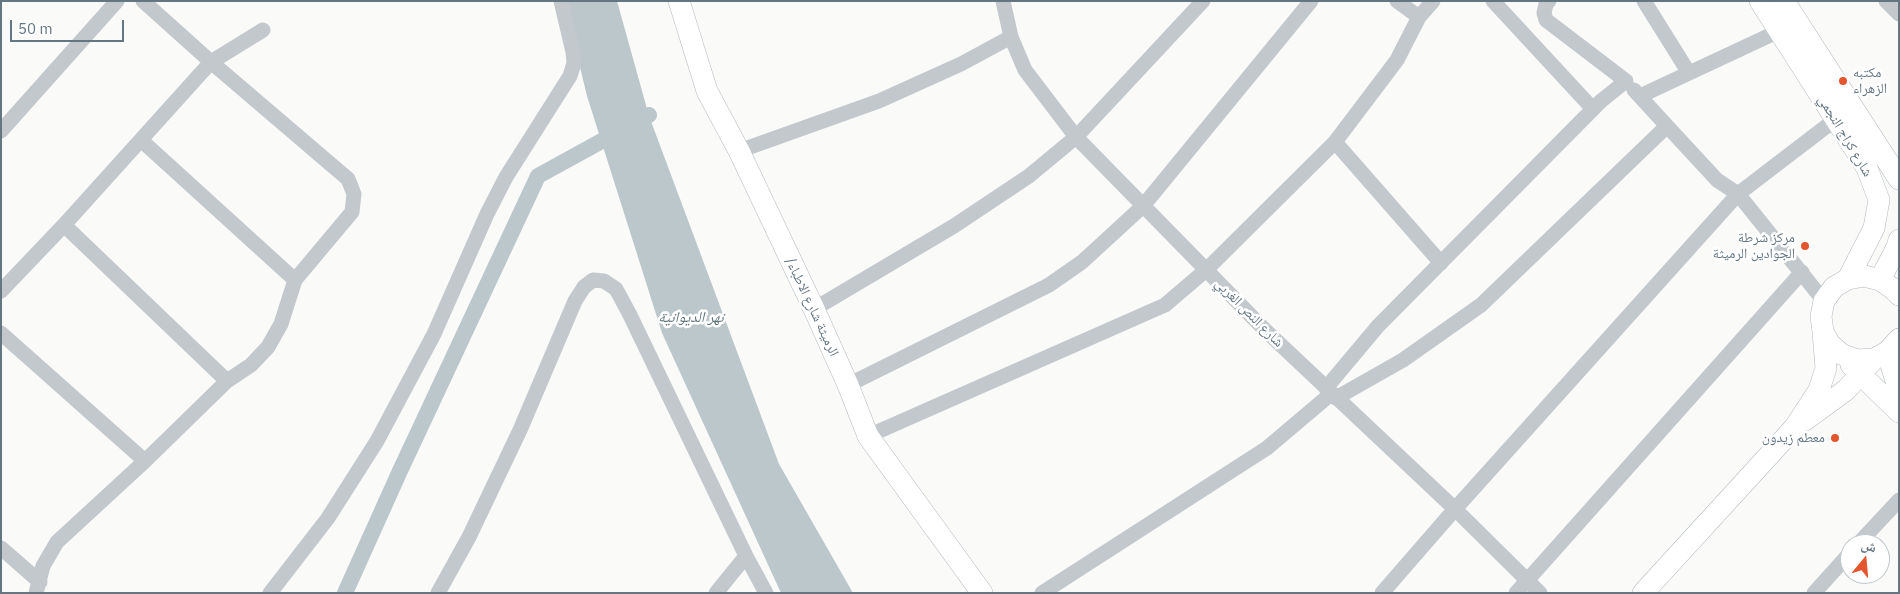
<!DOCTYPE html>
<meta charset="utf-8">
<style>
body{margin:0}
#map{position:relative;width:1900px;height:594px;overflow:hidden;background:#fafaf8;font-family:"IBM Plex Sans","Noto Naskh Arabic",sans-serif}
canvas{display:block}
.frame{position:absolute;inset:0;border:2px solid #657683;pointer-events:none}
.north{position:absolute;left:1840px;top:534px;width:50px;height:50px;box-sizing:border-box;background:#fff;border:1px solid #c1c8cd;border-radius:50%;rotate:17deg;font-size:14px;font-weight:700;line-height:20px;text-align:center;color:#657683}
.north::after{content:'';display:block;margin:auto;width:18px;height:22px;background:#e4572e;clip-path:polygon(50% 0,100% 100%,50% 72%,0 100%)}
.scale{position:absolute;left:10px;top:20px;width:114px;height:22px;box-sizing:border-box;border:2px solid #657683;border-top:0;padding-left:6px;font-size:15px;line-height:18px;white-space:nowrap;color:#657683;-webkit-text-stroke:4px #fff;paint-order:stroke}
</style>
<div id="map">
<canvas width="1900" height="594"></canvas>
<div class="frame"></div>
<div class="north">ش</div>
<div class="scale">50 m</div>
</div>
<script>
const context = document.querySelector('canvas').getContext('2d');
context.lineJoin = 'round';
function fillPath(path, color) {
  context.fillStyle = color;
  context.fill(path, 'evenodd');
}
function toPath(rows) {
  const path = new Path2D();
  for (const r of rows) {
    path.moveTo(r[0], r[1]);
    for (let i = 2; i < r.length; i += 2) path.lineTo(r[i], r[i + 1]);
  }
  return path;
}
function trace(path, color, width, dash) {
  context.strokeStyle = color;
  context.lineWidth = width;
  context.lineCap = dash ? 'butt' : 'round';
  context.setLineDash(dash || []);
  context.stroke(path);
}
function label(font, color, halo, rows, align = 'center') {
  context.font = font + ' "IBM Plex Sans","Noto Naskh Arabic",sans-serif';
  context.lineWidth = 5;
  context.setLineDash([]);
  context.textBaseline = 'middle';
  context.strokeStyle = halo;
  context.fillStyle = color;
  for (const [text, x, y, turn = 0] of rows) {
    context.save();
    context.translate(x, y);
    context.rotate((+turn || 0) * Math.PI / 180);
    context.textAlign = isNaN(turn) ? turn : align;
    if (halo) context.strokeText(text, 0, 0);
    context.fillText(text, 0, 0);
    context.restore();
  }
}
const water = toPath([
 [564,1,617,1,649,116,779,464,853,593,781,593,662,333,587,96]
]);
const canal = toPath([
 [345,593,399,473,538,176,649,115]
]);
const street = toPath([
 [1003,1,1011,37,1025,70,1076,137,1265,330,1455,509,1540,593],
 [1397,1,1419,17],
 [1493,1,1593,109],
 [1644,1,1689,73],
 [1886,1,1899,14],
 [1634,90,1667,126],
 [1640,96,1779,31],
 [1,131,117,1],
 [141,140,295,280],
 [1335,142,1441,263],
 [739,151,879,101,961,64,1011,37],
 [64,225,227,381],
 [1,291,64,225,211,62,263,30],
 [814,309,954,226,1029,176,1076,137,1203,1],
 [1,333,145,461],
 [848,385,1049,285,1082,262,1143,206,1311,1],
 [1326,388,1378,326,1601,101,1626,81,1546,20,1544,13,1546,4,1549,1],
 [1336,398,1403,360,1481,305,1667,126,1717,180,1738,194,1824,301],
 [868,436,1165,305,1206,270,1335,142,1397,60,1419,17,1433,1],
 [1858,544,1899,500],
 [1,548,40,582],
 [36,593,43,566,57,542,145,461,227,381,251,365,268,347,281,324,295,280,352,212,354,194,348,179,211,62,143,1],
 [270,593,328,518,377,441,434,334,487,214,506,177,570,76,574,63,573,52,561,1],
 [438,593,469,537,520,430,575,301,584,287,593,280,604,281,616,289,629,313,746,556,766,593],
 [716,593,746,556],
 [1042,593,1267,448,1332,393],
 [1382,593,1455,509,1738,194,1836,119],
 [1516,593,1802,272],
 [1814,593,1850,553]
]);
const secondary = toPath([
 [679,1,707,91,739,151,814,309,848,385,868,436,982,593],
 [1760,1,1867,168,1879,200,1874,228,1848,279],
 [1784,1,1899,179],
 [1880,280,1897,247,1899,240],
 [1899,295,1892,288,1880,280,1864,276,1848,279,1834,287,1824,301,1821,316,1823,332,1830,344,1841,354,1857,360,1874,359,1887,352,1899,339],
 [1887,352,1899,391],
 [1851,365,1899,412],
 [1805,420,1846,390,1874,359],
 [1643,593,1795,427,1819,390,1826,368,1823,332]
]);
const markers = [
 [1843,81,5,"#e4572e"],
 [1805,246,5,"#e4572e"],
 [1835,438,5,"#e4572e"]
];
const poiNames = [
 ["مكتبه",1853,73,"left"],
 ["الزهراء",1853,89,"left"],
 ["مركز شرطة",1795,238],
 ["الجوادين الرميثة",1795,254],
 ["معطم زيدون",1825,438]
];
const streetNames = [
 ["شارع كراج النجمي",1845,136,59],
 ["/الرميثة شارع الاطباء",812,307,65],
 ["شارع النص الغربي",1249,313,45]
];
const waterNames = [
 ["نهر الديوانية",691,318]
];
fillPath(water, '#bbc7cb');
trace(canal, '#bbc7cb', 16);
trace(secondary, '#b3babf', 22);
trace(street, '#c3c8cc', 15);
trace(secondary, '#fff', 21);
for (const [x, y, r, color] of markers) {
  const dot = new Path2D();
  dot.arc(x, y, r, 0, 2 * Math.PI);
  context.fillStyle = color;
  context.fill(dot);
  trace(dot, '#fff', 2);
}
label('14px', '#657683', '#fff', poiNames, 'right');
label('14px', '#657683', '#fff', streetNames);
label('italic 15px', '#60757c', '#fff', waterNames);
</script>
